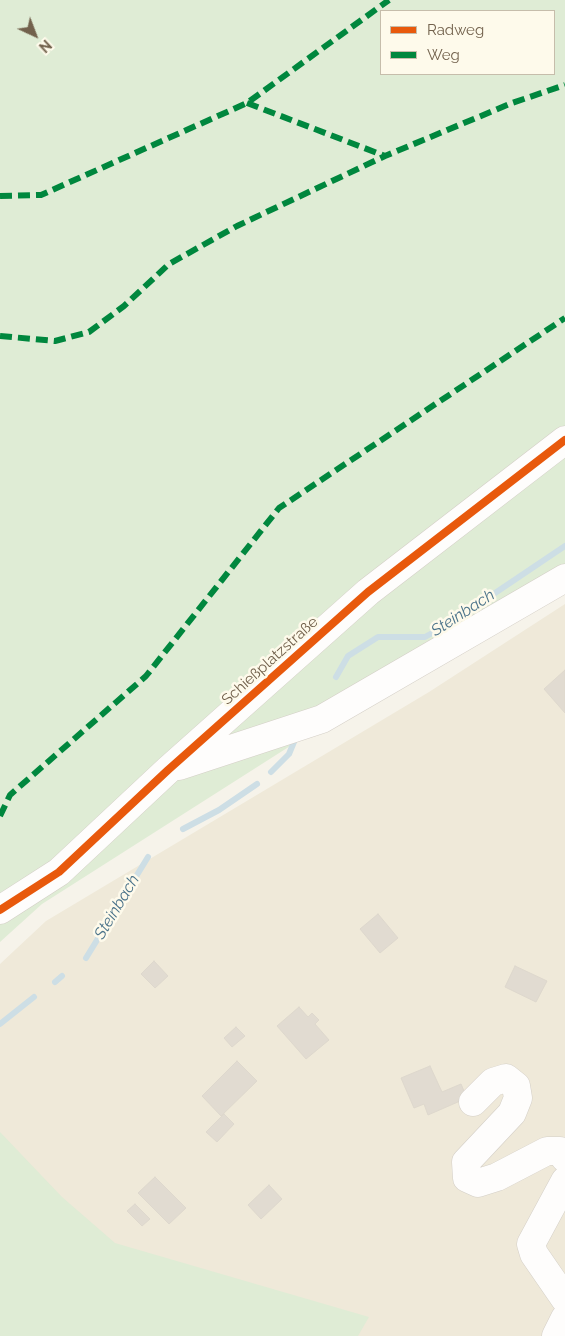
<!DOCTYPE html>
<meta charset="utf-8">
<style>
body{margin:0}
#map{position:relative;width:565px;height:1336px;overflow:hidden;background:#f6f3ea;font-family:Raleway,sans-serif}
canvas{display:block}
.legend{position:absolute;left:380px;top:10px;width:175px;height:65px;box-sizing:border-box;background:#fefaeb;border:1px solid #c6bdab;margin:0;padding:6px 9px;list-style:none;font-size:15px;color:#72614c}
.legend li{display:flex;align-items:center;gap:10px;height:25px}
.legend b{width:25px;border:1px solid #c6bdab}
.north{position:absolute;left:10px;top:10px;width:50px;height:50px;-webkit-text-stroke:4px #fefaeb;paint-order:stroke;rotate:137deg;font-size:14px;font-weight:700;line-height:20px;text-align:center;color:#72614c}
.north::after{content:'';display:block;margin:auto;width:18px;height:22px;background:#72614c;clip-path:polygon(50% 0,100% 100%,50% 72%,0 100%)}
</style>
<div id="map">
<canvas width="565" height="1336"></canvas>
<ul class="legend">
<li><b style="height:6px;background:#e8590c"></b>Radweg</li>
<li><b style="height:6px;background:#00873e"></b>Weg</li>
</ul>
<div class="north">N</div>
</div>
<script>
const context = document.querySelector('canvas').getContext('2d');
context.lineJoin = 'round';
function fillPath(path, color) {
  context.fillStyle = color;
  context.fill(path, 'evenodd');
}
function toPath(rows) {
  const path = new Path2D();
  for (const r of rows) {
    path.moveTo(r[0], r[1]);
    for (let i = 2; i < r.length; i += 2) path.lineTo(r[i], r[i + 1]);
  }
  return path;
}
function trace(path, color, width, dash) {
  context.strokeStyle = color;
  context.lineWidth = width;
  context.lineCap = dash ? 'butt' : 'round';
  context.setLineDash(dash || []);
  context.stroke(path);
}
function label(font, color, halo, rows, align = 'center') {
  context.font = font + ' Raleway,sans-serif';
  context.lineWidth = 5;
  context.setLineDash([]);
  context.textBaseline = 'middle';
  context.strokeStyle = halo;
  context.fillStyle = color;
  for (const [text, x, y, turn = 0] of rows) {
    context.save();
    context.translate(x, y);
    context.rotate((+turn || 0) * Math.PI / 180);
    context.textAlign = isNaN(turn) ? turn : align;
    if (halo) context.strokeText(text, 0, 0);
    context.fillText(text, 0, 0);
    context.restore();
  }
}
const residential = toPath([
 [565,604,565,1336,0,1336,0,964,46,921,429,692]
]);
const green = toPath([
 [0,0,565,0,565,571,42,904,0,942],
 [381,11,554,11,554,74,381,74],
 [0,1132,62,1197,115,1243,369,1317,358,1336,0,1336]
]);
const stream = toPath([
 [336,677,348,656,378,637,425,637,452,622,565,546],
 [271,772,289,754,296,737],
 [183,829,219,810,257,784],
 [86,958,148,857],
 [55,982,62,976],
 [0,1024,34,997]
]);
const building = toPath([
 [565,670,565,713,544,689,565,670],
 [378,914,398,938,380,953,360,929,378,914],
 [154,961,168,976,155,988,141,974,154,961],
 [515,966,547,981,536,1002,505,987,515,966],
 [299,1007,308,1017,312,1013,319,1020,315,1024,329,1040,306,1059,277,1026,299,1007],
 [236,1027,245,1036,232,1047,224,1038,236,1027],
 [237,1061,257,1081,221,1116,202,1096,237,1061],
 [430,1066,442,1092,461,1084,467,1098,428,1115,424,1104,414,1108,401,1078,430,1066],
 [224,1114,234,1124,217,1142,206,1132,224,1114],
 [155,1177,186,1208,169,1224,138,1193,155,1177],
 [269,1185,282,1199,261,1219,248,1205,269,1185],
 [135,1204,150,1219,142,1226,127,1211,135,1204]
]);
const minor = toPath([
 [179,766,322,719,565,578],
 [0,910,59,872,168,770,368,592,565,440],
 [473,1102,493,1082,506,1078,516,1086,518,1098,512,1113,466,1162,467,1178,478,1183,497,1177,547,1151,560,1151,565,1158],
 [565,1181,531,1244,534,1254,565,1299],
 [556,1336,565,1318]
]);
const quiet = toPath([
 [247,103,385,156],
 [0,196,41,195,247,103,389,0],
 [0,336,55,341,89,332,124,306,169,264,237,226,385,156,512,103,565,85],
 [0,816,10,795,146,676,279,508,565,318]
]);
const cycleway = toPath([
 [0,910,59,872,168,770,368,592,565,440]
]);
const streetNames = [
 ["Schießplatzstraße",270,661,-42]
];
const waterNames = [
 ["Steinbach",463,613,-33],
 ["Steinbach",117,907,-59]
];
fillPath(residential, '#efe9d9');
fillPath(green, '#dfecd5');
trace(stream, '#cddee5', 6);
fillPath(building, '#e1dbd1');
trace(building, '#ded8cd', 1);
trace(minor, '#d4cfc7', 29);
trace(minor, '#fefdfc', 28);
trace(quiet, '#00873e', 6, [12, 6]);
trace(cycleway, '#e8590c', 8);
label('15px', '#72614c', '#fefaeb', streetNames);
label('italic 16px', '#4b738a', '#fefaeb', waterNames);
</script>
